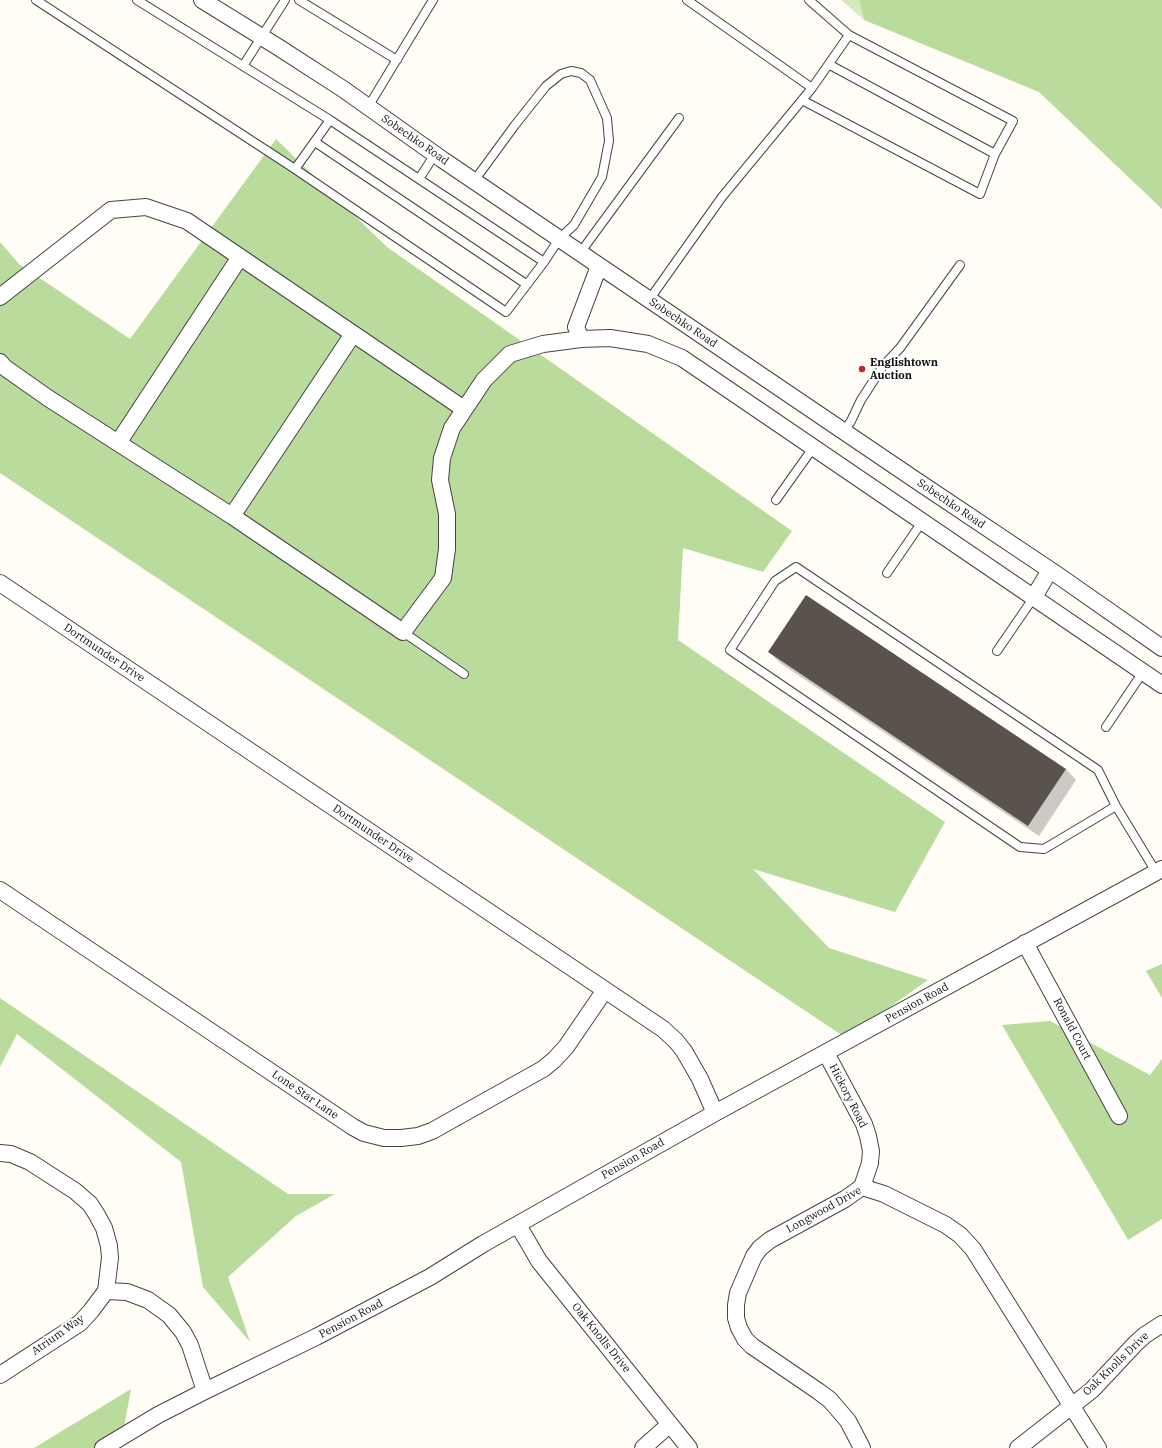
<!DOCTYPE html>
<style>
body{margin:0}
canvas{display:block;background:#fffdf5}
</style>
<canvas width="1162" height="1448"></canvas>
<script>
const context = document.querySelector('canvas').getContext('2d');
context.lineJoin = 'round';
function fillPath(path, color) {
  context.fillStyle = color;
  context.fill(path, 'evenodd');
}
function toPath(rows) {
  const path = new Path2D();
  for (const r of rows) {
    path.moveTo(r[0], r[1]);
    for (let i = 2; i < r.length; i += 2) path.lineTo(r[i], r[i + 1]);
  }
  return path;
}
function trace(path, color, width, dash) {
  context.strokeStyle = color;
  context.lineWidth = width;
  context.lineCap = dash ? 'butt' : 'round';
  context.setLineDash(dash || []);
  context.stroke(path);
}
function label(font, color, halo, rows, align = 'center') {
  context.font = font + ' "IBM Plex Serif",serif';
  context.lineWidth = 4;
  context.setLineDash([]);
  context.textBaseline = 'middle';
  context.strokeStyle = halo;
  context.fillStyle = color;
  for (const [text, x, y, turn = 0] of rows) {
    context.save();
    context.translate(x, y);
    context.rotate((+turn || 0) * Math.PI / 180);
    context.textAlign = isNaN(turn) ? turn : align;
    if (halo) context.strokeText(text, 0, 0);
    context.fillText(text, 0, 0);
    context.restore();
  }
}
const green = toPath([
 [841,0,859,0,864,20]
]);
const forest = toPath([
 [859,0,1162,0,1162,209,1039,92,864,20],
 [276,139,387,247,792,531,763,572,683,548,678,640,945,822,895,912,753,869,829,948,928,980,846,1038,0,473,0,242,19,264,130,339],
 [1162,964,1162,998,1146,971],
 [0,998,288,1194,335,1194,296,1216,228,1277,250,1342,203,1287,181,1162,17,1034,0,1067],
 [1050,1021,1150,1075,1162,1059,1162,1219,1128,1240,1002,1025],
 [131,1389,122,1438,108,1448,34,1448]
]);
const shadow = toPath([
 [769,652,1066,769,1076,780,1039,836,780,663]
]);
const building = toPath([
 [806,595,1066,769,1028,826,768,652]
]);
const lane = toPath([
 [36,0,295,169,330,120,137,0],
 [299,0,397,60],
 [687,0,812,88,849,35,809,0],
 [849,35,1013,121,995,154],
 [243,66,285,0],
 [802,100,980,194,995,154,830,65],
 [368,107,433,0],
 [315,142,526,284],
 [295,169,506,312,544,262,330,120],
 [419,179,435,154],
 [474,181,515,125,546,86,561,74,571,71,581,73,590,80,607,118,609,141,602,177,574,225,559,239,544,262],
 [580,253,679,118],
 [649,300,722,197,812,88],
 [844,432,851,421,861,400,883,366,900,348,960,265],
 [776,500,813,448],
 [887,573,922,522],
 [403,632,464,674],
 [997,651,1034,597],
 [1106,727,1143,672],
 [1116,806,1044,849,1020,847,730,650,775,581,796,567,1098,770,1116,806,1156,872]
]);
const street = toPath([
 [202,0,278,47,343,89,443,160,917,481,1056,574,1162,648],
 [599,266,576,327,581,339,610,338,648,344,682,358,1162,685],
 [0,297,111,210,146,207,187,221,464,409],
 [0,362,4,367,48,398,232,516,403,632,443,578,447,549,447,514,440,480,442,458,452,428,484,380,510,354,543,344,581,339],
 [118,443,240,257],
 [232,516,353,334],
 [0,583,663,1029,676,1041,684,1051,700,1079,715,1113],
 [1034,597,1050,570],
 [0,890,353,1127,364,1133,384,1138,401,1138,418,1136,432,1131,543,1069,554,1060,566,1047,605,990],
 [1025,943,1119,1116],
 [826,1053,864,1124,868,1136,871,1151,870,1163,862,1187],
 [0,1153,11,1154,30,1162,75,1191,90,1204,97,1215,104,1228,109,1246,110,1258,106,1291,91,1311,80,1323,0,1375],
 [518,1225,539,1261,689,1448],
 [106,1291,127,1292,148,1300,169,1315,183,1332,190,1345,205,1391],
 [103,1448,158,1415,205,1391,316,1337,430,1277,483,1244,715,1113,1162,869],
 [643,1448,670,1424],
 [862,1448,848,1421,830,1400,818,1391,752,1346,745,1339,739,1328,736,1318,736,1305,738,1293,754,1256,760,1248,770,1240,845,1199,862,1187,884,1194,946,1225,960,1235,973,1249,1098,1448],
 [1018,1448,1092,1390,1136,1343,1145,1335,1162,1324]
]);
const markers = [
 [862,369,4,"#c4262e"]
];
const streetNames = [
 ["Sobechko Road",415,140,35],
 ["Sobechko Road",683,323,34],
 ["Sobechko Road",951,504,34],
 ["Dortmunder Drive",104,653,34],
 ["Dortmunder Drive",373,834,34],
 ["Pension Road",917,1003,-29],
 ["Ronald Court",1072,1029,62],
 ["Lone Star Lane",305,1095,34],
 ["Hickory Road",848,1096,63],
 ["Pension Road",633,1159,-30],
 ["Longwood Drive",824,1210,-29],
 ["Pension Road",351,1319,-28],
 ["Atrium Way",58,1335,-35],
 ["Oak Knolls Drive",601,1338,51],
 ["Oak Knolls Drive",1116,1364,-44]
];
const poiNames = [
 ["Englishtown",870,363],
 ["Auction",870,376]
];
fillPath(green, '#d5ebbd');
fillPath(forest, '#b9dc9c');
fillPath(shadow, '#0003');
fillPath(building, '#5a524d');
trace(lane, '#444', 10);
trace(street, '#444', 18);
trace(lane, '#fff', 8);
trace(street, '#fff', 16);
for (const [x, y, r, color] of markers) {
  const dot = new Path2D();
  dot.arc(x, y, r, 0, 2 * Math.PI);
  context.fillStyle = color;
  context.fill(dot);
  trace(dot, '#fff', 1.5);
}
label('11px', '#111', '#fff', streetNames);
label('bold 11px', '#111', '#fff', poiNames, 'left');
</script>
